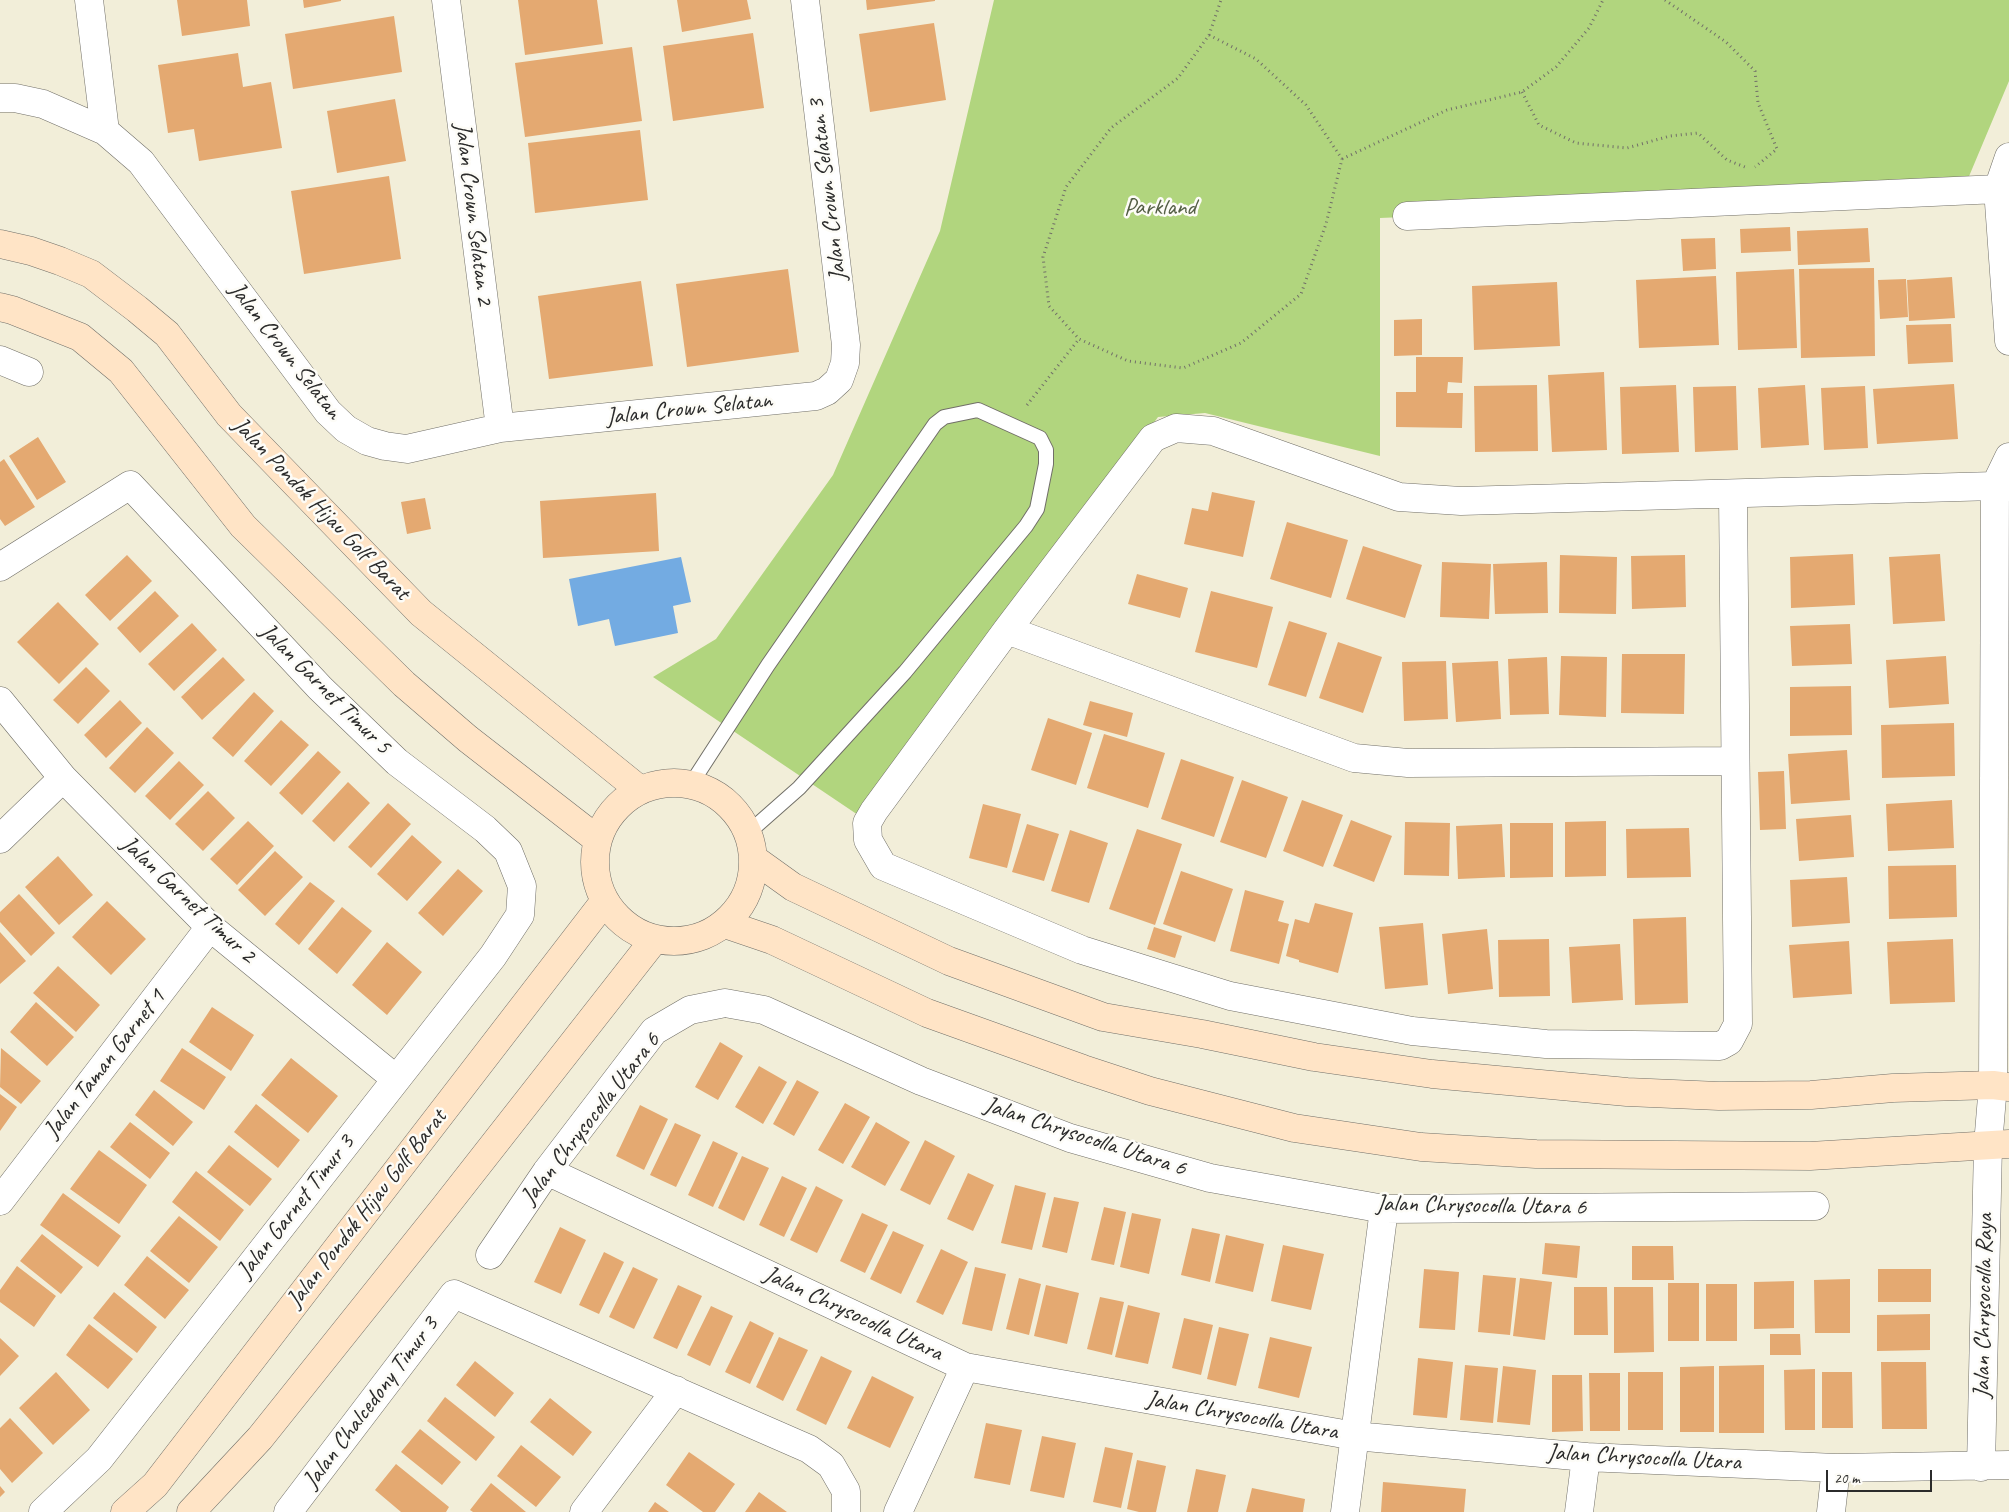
<!DOCTYPE html>
<style>
body{margin:0}
#map{position:relative;width:2009px;height:1512px;overflow:hidden;background:#f2eed9;font-family:Caveat,sans-serif}
canvas{display:block}
.scale{position:absolute;left:1826px;top:1470px;width:106px;height:22px;box-sizing:border-box;border:2px solid #2b2b2b;border-top:0;padding-left:6px;font-size:15px;line-height:18px;white-space:nowrap;color:#2b2b2b;-webkit-text-stroke:4px #fdfcf7;paint-order:stroke}
</style>
<div id="map">
<canvas width="2009" height="1512"></canvas>
<div class="scale">20 m</div>
</div>
<script>
const context = document.querySelector('canvas').getContext('2d');
context.lineJoin = 'round';
function fillPath(path, color) {
  context.fillStyle = color;
  context.fill(path, 'evenodd');
}
function toPath(rows) {
  const path = new Path2D();
  for (const r of rows) {
    if (r.length === 3) {
      path.moveTo(r[0] + r[2], r[1]);
      path.arc(r[0], r[1], r[2], 0, 2 * Math.PI);
      continue;
    }
    path.moveTo(r[0], r[1]);
    for (let i = 2; i < r.length; i += 2) path.lineTo(r[i], r[i + 1]);
  }
  return path;
}
function trace(path, color, width, dash) {
  context.strokeStyle = color;
  context.lineWidth = width;
  context.lineCap = dash ? 'butt' : 'round';
  context.setLineDash(dash || []);
  context.stroke(path);
}
function label(font, color, halo, rows, align = 'center') {
  context.font = font + ' Caveat,sans-serif';
  context.lineWidth = 5;
  context.setLineDash([]);
  context.textBaseline = 'middle';
  context.strokeStyle = halo;
  context.fillStyle = color;
  for (const [text, x, y, turn = 0] of rows) {
    context.save();
    context.translate(x, y);
    context.rotate((+turn || 0) * Math.PI / 180);
    context.textAlign = isNaN(turn) ? turn : align;
    if (halo) context.strokeText(text, 0, 0);
    context.fillText(text, 0, 0);
    context.restore();
  }
}
const green = toPath([
 [994,0,2009,0,2009,81,1962,193,1380,218,1380,456,1205,413,1158,417,864,819,653,677,716,639,833,475,940,231]
]);
const water = toPath([
 [681,557,691,602,673,606,678,633,615,646,609,619,578,626,569,579]
]);
const building = toPath([
 [177,0,247,0,250,26,182,36],
 [303,0,341,0,341,1,304,8],
 [518,0,597,0,603,44,525,55],
 [677,0,747,0,751,19,682,32],
 [866,0,935,0,935,1,867,10],
 [394,16,402,72,293,89,285,34],
 [934,23,946,100,870,112,859,34],
 [753,33,764,108,673,121,663,46],
 [632,47,642,121,525,137,515,63],
 [238,53,243,87,271,82,282,148,199,161,194,129,168,133,158,65],
 [395,99,406,161,337,173,327,111],
 [640,130,648,200,535,213,528,143],
 [389,176,401,259,304,274,291,191],
 [1790,227,1791,251,1741,253,1740,229],
 [1868,228,1870,262,1798,265,1797,231],
 [1715,238,1716,269,1683,271,1681,239],
 [1874,268,1875,356,1801,358,1799,269],
 [788,269,799,352,687,367,676,284],
 [1794,269,1797,348,1738,350,1736,272],
 [1716,276,1719,345,1639,348,1636,280],
 [1952,277,1955,318,1909,321,1907,280],
 [1906,279,1908,317,1880,319,1878,280],
 [641,281,653,366,549,379,538,296],
 [1557,282,1560,346,1474,350,1472,286],
 [1422,319,1422,355,1394,356,1394,320],
 [1951,324,1953,362,1908,364,1906,325],
 [1416,357,1463,357,1462,383,1448,382,1447,393,1463,393,1462,428,1396,427,1396,392,1416,392],
 [1604,372,1607,450,1552,452,1548,375],
 [1954,384,1958,439,1877,444,1873,389],
 [1537,385,1538,451,1475,452,1474,386],
 [1676,385,1679,452,1622,454,1620,387],
 [1805,385,1809,445,1761,448,1758,388],
 [1736,386,1738,450,1695,452,1693,387],
 [1865,386,1868,448,1824,450,1821,388],
 [38,437,66,482,37,500,9,456],
 [4,459,35,507,5,526,0,519,0,462],
 [1212,492,1255,501,1243,557,1184,544,1192,508,1208,511],
 [656,493,659,551,543,558,540,501],
 [425,498,431,529,407,534,401,502],
 [1287,522,1348,540,1331,598,1270,579],
 [1363,546,1422,565,1405,618,1346,599],
 [1853,554,1855,605,1791,608,1790,557],
 [1940,554,1945,621,1893,624,1889,557],
 [127,555,152,581,110,621,85,595],
 [1560,555,1617,557,1616,614,1559,613],
 [1685,555,1686,607,1632,609,1631,556],
 [1442,562,1491,564,1489,619,1440,617],
 [1547,562,1548,613,1495,614,1493,564],
 [1137,574,1188,588,1180,618,1128,604],
 [155,591,179,616,140,653,117,628],
 [1211,591,1273,607,1257,668,1195,652],
 [58,602,99,644,59,684,17,642],
 [1289,621,1327,633,1306,697,1268,685],
 [192,623,217,650,174,691,148,664],
 [1850,624,1852,664,1792,666,1790,626],
 [1338,642,1382,657,1363,713,1319,698],
 [1622,654,1685,654,1684,714,1621,713],
 [1561,656,1607,657,1606,717,1559,715],
 [1946,656,1949,704,1889,708,1886,660],
 [223,657,245,680,202,720,181,697],
 [1547,657,1549,714,1510,715,1508,659],
 [1446,661,1448,719,1404,721,1402,662],
 [1498,661,1501,719,1456,722,1452,663],
 [86,667,110,691,78,724,53,700],
 [1851,686,1852,735,1790,736,1790,687],
 [254,692,274,711,233,757,212,738],
 [120,700,142,723,106,758,84,735],
 [1090,701,1133,713,1127,737,1083,725],
 [1048,718,1092,733,1076,785,1031,770],
 [281,720,309,745,271,786,244,761],
 [1954,723,1955,776,1882,778,1881,725],
 [147,727,174,753,135,793,109,768],
 [1104,734,1165,753,1148,808,1087,788],
 [1847,750,1850,800,1791,804,1788,754],
 [318,751,341,772,302,815,279,793],
 [1181,759,1234,777,1214,837,1161,819],
 [179,761,204,785,170,820,145,796],
 [1784,771,1786,829,1760,830,1758,772],
 [1242,780,1288,797,1266,858,1220,842],
 [348,782,370,803,334,842,312,821],
 [208,791,235,818,203,851,175,824],
 [1302,800,1343,815,1323,867,1283,851],
 [1952,800,1954,848,1888,851,1886,804],
 [388,803,411,824,371,868,348,847],
 [983,804,1021,814,1007,868,969,858],
 [1851,815,1854,857,1799,861,1796,819],
 [1351,820,1392,836,1374,882,1333,866],
 [248,821,274,846,237,885,210,859],
 [1606,821,1606,876,1565,877,1565,822],
 [1405,822,1450,823,1449,876,1404,875],
 [1510,823,1553,823,1553,877,1510,878],
 [1027,824,1059,834,1044,881,1012,872],
 [1502,824,1505,877,1458,879,1456,826],
 [1689,828,1691,877,1627,878,1626,829],
 [1137,829,1182,844,1155,925,1109,909],
 [1070,830,1108,843,1089,903,1051,891],
 [412,835,442,862,407,901,377,874],
 [275,851,303,877,265,916,238,890],
 [58,856,93,895,59,925,25,887],
 [1956,865,1957,917,1889,919,1888,866],
 [458,869,483,891,443,936,418,913],
 [1181,871,1233,889,1215,942,1163,924],
 [1847,877,1850,923,1792,927,1790,880],
 [310,882,335,901,299,945,275,924],
 [1245,890,1284,901,1278,921,1289,924,1279,964,1230,951],
 [19,894,55,933,31,956,0,922,0,912],
 [107,901,146,939,111,975,72,937],
 [1315,903,1353,913,1338,973,1299,962,1299,960,1286,956,1295,919,1309,923],
 [342,907,372,931,337,974,308,949],
 [1686,917,1688,1003,1635,1005,1633,919],
 [1423,923,1428,985,1385,989,1379,927],
 [1154,927,1182,936,1175,958,1147,949],
 [1487,929,1493,989,1448,994,1442,934],
 [0,932,26,961,0,984],
 [1549,939,1550,996,1499,997,1498,940],
 [1953,939,1955,1002,1890,1004,1887,942],
 [1849,941,1852,994,1793,998,1789,945],
 [387,942,422,972,387,1015,352,985],
 [1620,944,1623,1000,1572,1003,1569,947],
 [58,966,100,1005,76,1032,33,993],
 [36,1002,74,1037,47,1066,10,1032],
 [212,1007,254,1035,231,1071,189,1042],
 [720,1042,743,1056,718,1100,695,1087],
 [1,1048,41,1081,21,1104,0,1087],
 [182,1048,226,1077,204,1110,160,1081],
 [291,1058,338,1096,308,1133,261,1095],
 [759,1066,787,1082,763,1124,735,1107],
 [797,1080,819,1092,794,1136,773,1124],
 [154,1090,193,1122,173,1146,135,1115],
 [0,1094,17,1107,0,1131],
 [845,1103,870,1117,843,1164,818,1150],
 [256,1104,300,1140,278,1168,234,1132],
 [640,1105,668,1119,644,1170,616,1156],
 [130,1122,170,1153,150,1179,110,1147],
 [876,1122,910,1142,885,1186,851,1167],
 [675,1123,701,1135,676,1187,650,1175],
 [925,1140,955,1156,930,1205,900,1190],
 [713,1141,738,1153,713,1207,688,1195],
 [229,1145,272,1179,250,1206,207,1172],
 [99,1150,147,1185,119,1224,70,1189],
 [742,1156,769,1168,744,1221,718,1208],
 [196,1171,244,1210,220,1241,172,1202],
 [968,1173,994,1185,973,1231,947,1219],
 [782,1176,807,1188,784,1237,759,1225],
 [1015,1185,1046,1193,1032,1250,1001,1243],
 [816,1186,843,1200,817,1253,790,1240],
 [63,1193,121,1236,98,1267,40,1225],
 [1054,1197,1079,1202,1067,1253,1042,1247],
 [1104,1207,1126,1212,1114,1265,1091,1260],
 [862,1213,888,1225,865,1273,840,1261],
 [1132,1213,1161,1219,1149,1274,1120,1267],
 [179,1216,218,1247,189,1283,150,1251],
 [560,1227,586,1240,561,1294,534,1282],
 [1192,1228,1220,1234,1210,1282,1181,1275],
 [893,1231,924,1245,901,1294,870,1279],
 [42,1234,83,1267,61,1294,20,1261],
 [1226,1235,1264,1244,1253,1292,1215,1283],
 [1545,1243,1580,1246,1577,1278,1542,1274],
 [1283,1245,1324,1254,1311,1310,1271,1301],
 [1632,1246,1673,1246,1674,1280,1632,1280],
 [941,1249,968,1262,943,1315,916,1302],
 [604,1252,624,1262,599,1314,579,1305],
 [147,1256,189,1290,165,1319,124,1285],
 [17,1266,56,1296,34,1327,0,1302,0,1290],
 [633,1267,658,1279,634,1329,609,1317],
 [975,1267,1006,1274,992,1331,962,1324],
 [1424,1269,1459,1272,1455,1330,1419,1328],
 [1878,1269,1931,1269,1931,1302,1878,1302],
 [1483,1275,1516,1278,1510,1335,1478,1332],
 [1019,1278,1041,1284,1029,1335,1006,1329],
 [1520,1278,1552,1282,1545,1340,1513,1336],
 [1850,1279,1850,1333,1815,1333,1814,1280],
 [1794,1281,1794,1328,1754,1329,1754,1282],
 [1668,1283,1699,1283,1699,1341,1668,1341],
 [1706,1284,1737,1284,1737,1341,1706,1341],
 [678,1285,702,1296,677,1349,653,1338],
 [1046,1285,1079,1293,1067,1344,1034,1336],
 [1574,1287,1607,1287,1608,1335,1574,1335],
 [1614,1287,1653,1287,1654,1352,1614,1353],
 [114,1292,157,1327,137,1353,93,1318],
 [1100,1297,1124,1302,1112,1355,1087,1349],
 [1128,1305,1160,1313,1148,1364,1115,1357],
 [711,1306,733,1316,710,1366,687,1355],
 [1930,1314,1930,1350,1877,1351,1877,1315],
 [1184,1318,1213,1325,1201,1375,1172,1368],
 [750,1321,774,1333,750,1384,725,1372],
 [89,1324,133,1359,108,1389,66,1355],
 [1219,1327,1249,1334,1236,1386,1207,1379],
 [1770,1334,1800,1334,1801,1355,1770,1355],
 [779,1337,808,1350,783,1401,756,1387],
 [1270,1337,1312,1347,1299,1398,1258,1388],
 [0,1338,19,1356,0,1376],
 [821,1356,852,1371,826,1425,796,1410],
 [1418,1358,1453,1362,1447,1418,1413,1415],
 [475,1361,514,1393,495,1417,456,1385],
 [1881,1362,1926,1362,1927,1429,1882,1429],
 [1465,1365,1498,1368,1493,1423,1460,1420],
 [1764,1365,1764,1433,1719,1433,1719,1366],
 [1503,1366,1536,1370,1530,1425,1497,1422],
 [1714,1366,1714,1432,1680,1432,1680,1367],
 [1815,1369,1815,1430,1785,1430,1784,1370],
 [56,1372,90,1410,53,1445,19,1408],
 [1628,1372,1663,1372,1663,1430,1628,1430],
 [1822,1372,1852,1372,1853,1428,1822,1428],
 [1589,1373,1620,1373,1620,1431,1590,1431],
 [1552,1375,1582,1375,1583,1431,1552,1432],
 [872,1376,914,1397,890,1448,847,1428],
 [445,1397,495,1437,476,1461,427,1421],
 [550,1398,592,1432,573,1456,530,1422],
 [10,1418,43,1453,12,1483,0,1469,0,1428],
 [986,1423,1022,1430,1010,1485,974,1478],
 [420,1429,461,1462,442,1485,401,1452],
 [1042,1436,1076,1443,1064,1498,1030,1491],
 [521,1445,561,1477,536,1507,497,1476],
 [1105,1447,1133,1453,1121,1508,1093,1502],
 [689,1452,735,1484,715,1512,703,1512,666,1485],
 [1137,1460,1166,1466,1156,1512,1139,1512,1127,1509],
 [396,1464,449,1507,446,1512,401,1512,375,1490],
 [1196,1469,1226,1475,1218,1512,1187,1512],
 [1383,1482,1466,1489,1464,1512,1381,1512],
 [491,1483,526,1512,473,1512,470,1510],
 [0,1486,5,1492,0,1497],
 [1252,1488,1305,1499,1303,1512,1246,1512],
 [759,1492,787,1512,745,1512],
 [655,1502,669,1512,648,1512]
]);
const path = toPath([
 [1665,0,1726,42,1755,71,1758,103,1777,149,1755,167],
 [1209,35,1256,59,1306,105,1342,159,1326,224,1301,294,1241,343,1183,368,1128,361,1079,339,1049,306,1043,257,1066,187,1111,128,1178,78,1209,35,1221,0],
 [1522,92,1539,125,1576,143,1627,148,1670,136,1698,133,1727,160,1745,167],
 [1342,159,1447,110,1522,92,1556,67,1589,28,1603,0],
 [1027,405,1079,339]
]);
const lane = toPath([
 [691,784,768,665,935,424,944,417,978,410,1040,438,1046,450,1046,464,1037,509,1026,526,905,672,799,788,748,833]
]);
const street = toPath([
 [89,0,105,131],
 [446,0,500,428],
 [0,98,15,98,43,104,105,131,141,162,328,412,346,429,367,441,385,446,407,449,500,428,816,396,827,391,839,380,845,363,846,345,805,0],
 [2009,157,1998,189,2009,341],
 [1407,216,1998,189],
 [0,360,29,372],
 [1733,494,1738,1024,1729,1041,1720,1046,1546,1044,1412,1031,1230,996,1082,950,883,866,868,840,867,823,874,811,1007,630,1153,438,1176,428,1213,431,1399,497,1461,501,1995,486,2009,487],
 [0,567,130,485,320,688,397,762,485,829,508,851,522,886,520,915,493,956,99,1459,43,1512],
 [1007,630,1354,758,1408,763,1735,761],
 [0,701,63,778,210,927,396,1079],
 [0,839,63,778],
 [547,1171,965,1367,1355,1436,1586,1457,1836,1468,2009,1465],
 [0,1201,210,927],
 [490,1255,547,1171,654,1031,690,1010,725,1003,764,1010,921,1081,1070,1138,1210,1178,1384,1209,1815,1206],
 [1981,1467,1988,1145,1993,1085,1995,486,2009,457],
 [288,1512,454,1294,809,1449,831,1465,846,1491,846,1512],
 [584,1512,676,1390],
 [898,1512,965,1367],
 [1345,1512,1384,1209],
 [1579,1512,1586,1457],
 [1831,1512,1836,1468]
]);
const secondary = toPath([
 [0,244,31,251,60,261,91,274,137,309,167,334,229,415,421,613,640,790],
 [0,307,12,310,80,337,121,371,243,526,404,684,468,739,598,840],
 [674,862,79],
 [754,859,793,887,949,961,1103,1017,1202,1034,1314,1057,1432,1074,1627,1092,1719,1096,1811,1095,1893,1088,1993,1085,2009,1087],
 [725,924,772,940,927,1013,1083,1069,1150,1091,1294,1128,1421,1147,1536,1154,1810,1156,2009,1144],
 [125,1512,155,1485,604,902],
 [191,1512,260,1438,444,1208,654,940]
]);
const streetNames = [
 ["Jalan Crown Selatan 3",828,190,-97],
 ["Jalan Crown Selatan 2",473,214,83],
 ["Jalan Crown Selatan",285,351,52],
 ["Jalan Crown Selatan",689,409,-6],
 ["Jalan Pondok Hijau Golf Barat",321,509,46],
 ["Jalan Garnet Timur 5",325,689,45],
 ["Jalan Garnet Timur 2",188,900,43],
 ["Jalan Taman Garnet 1",105,1064,-52],
 ["Jalan Chrysocolla Utara 6",591,1119,-52],
 ["Jalan Chrysocolla Utara 6",1085,1137,18],
 ["Jalan Chrysocolla Utara 6",1481,1206,1],
 ["Jalan Garnet Timur 3",296,1207,-52],
 ["Jalan Pondok Hijau Golf Barat",367,1209,-52],
 ["Jalan Chrysocolla Raya",1984,1306,-89],
 ["Jalan Chrysocolla Utara",853,1314,25],
 ["Jalan Chalcedony Timur 3",371,1403,-53],
 ["Jalan Chrysocolla Utara",1242,1416,10],
 ["Jalan Chrysocolla Utara",1644,1458,3]
];
const parkNames = [
 ["Parkland",1160,208]
];
fillPath(green, '#b1d57e');
fillPath(water, '#73abe2');
fillPath(building, '#e4a971');
trace(lane, '#716f68', 16);
trace(street, '#716f68', 29);
trace(secondary, '#716f68', 29);
trace(path, '#716f68', 3, [1, 4]);
trace(lane, '#fff', 14);
trace(street, '#fff', 28);
trace(secondary, '#ffe4c6', 28);
label('24px', '#2b2b2b', '#fdfcf7', streetNames);
label('24px', '#535e44', '#fdfcf7', parkNames);
</script>
